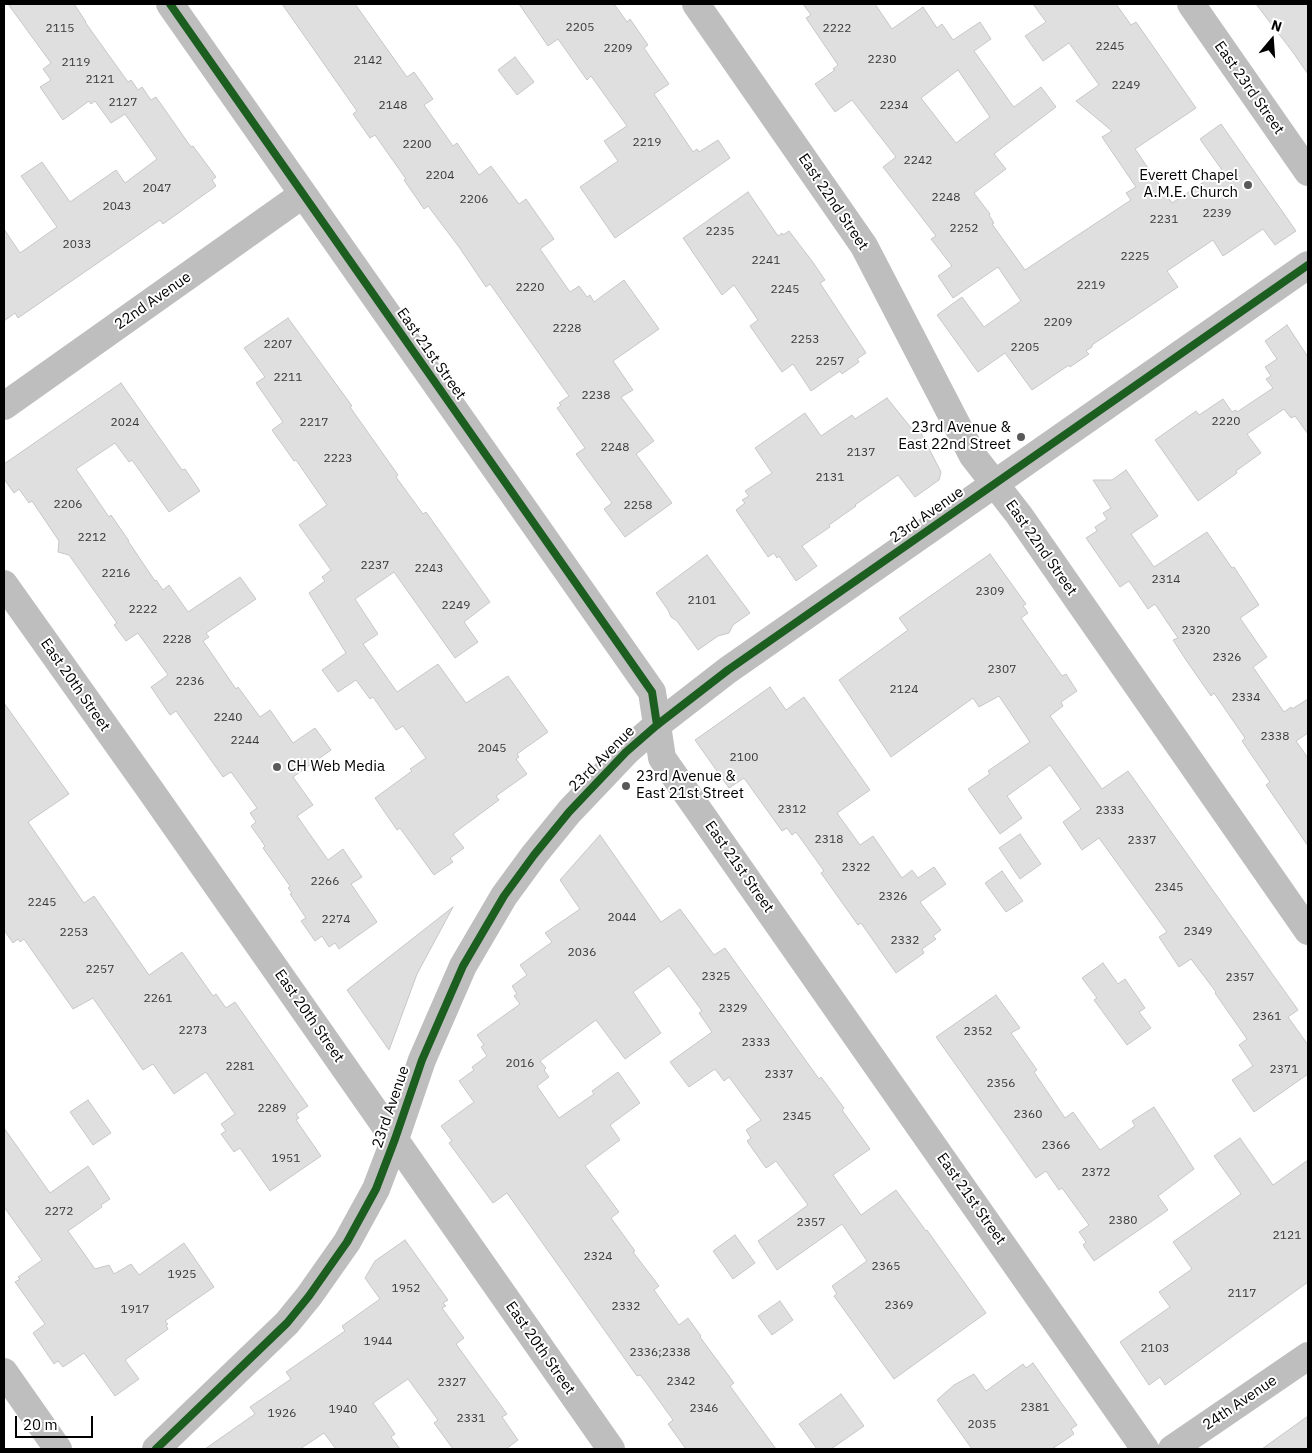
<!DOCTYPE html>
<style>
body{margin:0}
#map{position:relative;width:1312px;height:1453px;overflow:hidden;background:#fff;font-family:"IBM Plex Sans",sans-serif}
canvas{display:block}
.frame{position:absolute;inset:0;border:5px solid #000;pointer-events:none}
.north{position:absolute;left:1247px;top:15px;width:50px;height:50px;-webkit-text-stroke:4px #fff;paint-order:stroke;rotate:18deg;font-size:14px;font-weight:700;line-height:20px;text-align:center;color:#000}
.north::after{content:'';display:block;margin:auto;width:18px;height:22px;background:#000;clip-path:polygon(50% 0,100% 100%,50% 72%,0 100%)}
.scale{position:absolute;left:15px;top:1416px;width:78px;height:22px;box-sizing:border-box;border:2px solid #000;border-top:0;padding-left:6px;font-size:15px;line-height:18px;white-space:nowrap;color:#000;-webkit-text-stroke:4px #fff;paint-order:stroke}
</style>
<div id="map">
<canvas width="1312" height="1453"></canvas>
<div class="frame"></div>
<div class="north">N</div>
<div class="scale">20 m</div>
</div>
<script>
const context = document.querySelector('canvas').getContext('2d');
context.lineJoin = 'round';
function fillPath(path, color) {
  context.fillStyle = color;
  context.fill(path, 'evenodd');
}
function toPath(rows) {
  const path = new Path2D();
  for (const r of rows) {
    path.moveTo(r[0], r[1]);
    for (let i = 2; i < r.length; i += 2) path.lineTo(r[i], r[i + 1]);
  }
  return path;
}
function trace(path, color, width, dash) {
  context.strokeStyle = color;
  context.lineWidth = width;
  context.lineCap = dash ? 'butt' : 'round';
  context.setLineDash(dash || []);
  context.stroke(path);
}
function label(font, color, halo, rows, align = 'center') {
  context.font = font + ' "IBM Plex Sans",sans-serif';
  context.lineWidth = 4;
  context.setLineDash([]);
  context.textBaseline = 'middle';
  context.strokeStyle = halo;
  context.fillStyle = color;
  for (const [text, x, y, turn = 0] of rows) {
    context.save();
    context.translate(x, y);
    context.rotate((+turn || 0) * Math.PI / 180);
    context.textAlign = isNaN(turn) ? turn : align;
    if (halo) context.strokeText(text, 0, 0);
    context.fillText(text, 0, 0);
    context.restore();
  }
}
const building = toPath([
 [8,4,74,4,86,22,85,22,128,82,131,80,138,90,142,87,151,100,156,97,191,147,193,146,216,177,212,180,216,186,163,224,160,220,18,318,15,313,4,321,4,229,20,253,57,227,21,176,42,162,70,202,116,170,125,183,157,159,125,114,111,123,95,101,91,104,89,101,63,120,40,87,51,80,43,69,51,63,8,4],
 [282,4,355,4,407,77,414,72,433,99,424,105,453,146,457,143,479,175,491,166,519,204,526,199,554,239,540,249,570,292,579,286,587,297,590,295,594,302,624,280,659,329,613,361,633,390,621,397,654,441,636,454,672,503,625,537,604,509,612,503,576,454,585,448,557,408,561,405,559,403,569,396,490,284,486,287,459,247,428,206,424,209,404,180,406,179,375,135,370,138,353,114,357,111,282,4],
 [519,4,614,4,627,22,630,19,648,45,644,48,669,84,654,94,693,152,697,149,699,152,718,140,730,158,615,238,580,187,618,161,604,141,627,126,591,76,587,80,558,39,548,46,519,4],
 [803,4,875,4,892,29,923,7,937,28,942,24,953,40,980,22,991,39,974,51,1010,102,1014,107,1041,87,1056,107,994,154,1006,169,974,193,990,214,989,215,994,223,992,224,1025,270,1131,200,1126,193,1136,187,1102,137,1112,131,1076,101,1099,85,1069,43,1043,61,1025,36,1046,22,1033,4,1116,4,1131,25,1136,22,1196,108,1135,149,1172,203,1222,170,1200,139,1221,124,1296,231,1275,245,1263,229,1223,256,1213,240,1167,271,1178,287,1092,345,1092,347,1086,351,1089,354,1070,367,1069,365,1032,390,1005,353,978,372,937,315,962,297,984,327,1021,301,998,267,953,298,938,276,952,266,931,239,936,236,883,167,896,157,852,100,835,112,815,84,835,70,833,69,838,65,806,18,811,15,803,4],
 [958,70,990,117,956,143,921,98,958,70],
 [1256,4,1308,4,1308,74,1292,51,1256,4],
 [515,57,534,82,517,95,498,70,515,57],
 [748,192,778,236,782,233,783,235,789,231,812,261,825,280,820,283,866,353,857,359,859,362,842,374,840,371,811,391,793,364,782,372,750,326,758,320,734,285,722,295,683,238,748,192],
 [288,318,352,406,350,407,398,475,396,477,423,514,426,512,490,602,464,622,478,642,455,658,394,572,355,599,378,634,363,644,397,692,438,664,466,703,508,676,548,732,517,754,519,757,516,759,527,774,496,796,499,800,453,834,464,848,450,858,453,862,434,875,400,828,397,830,375,798,412,771,410,769,426,758,403,726,396,730,373,697,370,699,356,680,338,692,322,670,346,653,309,593,325,581,322,577,331,570,299,525,327,505,296,460,294,461,272,430,283,422,256,383,265,377,244,348,288,318],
 [1287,325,1308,357,1308,434,1295,416,1291,418,1284,409,1247,434,1261,453,1236,471,1237,473,1198,501,1155,440,1196,411,1199,415,1223,399,1232,412,1236,410,1237,412,1273,388,1266,379,1271,376,1265,367,1277,359,1265,341,1287,325],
 [121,383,182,470,185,469,200,491,169,512,132,460,129,462,115,443,76,469,109,517,111,515,129,541,128,541,155,581,156,580,163,590,169,585,188,612,240,577,256,599,206,633,209,637,203,641,236,689,238,687,260,717,270,710,293,743,315,728,331,750,293,777,313,805,297,816,328,860,343,849,362,877,351,884,377,922,339,949,335,943,329,947,322,936,315,941,301,921,306,918,290,894,292,893,288,888,290,886,263,848,265,846,251,826,256,822,250,813,257,808,231,772,223,777,176,711,170,715,151,687,168,675,138,633,126,641,114,625,117,623,69,555,58,552,59,541,32,501,29,503,19,489,14,493,4,479,4,464,121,383],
 [887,398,916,434,920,431,941,472,939,480,915,497,898,475,855,505,856,506,829,525,830,527,802,546,817,566,796,581,779,556,777,558,774,553,768,557,736,510,745,503,742,500,749,496,745,491,772,473,755,448,805,413,821,436,852,415,855,419,887,398],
 [1126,470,1158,516,1131,534,1154,567,1207,532,1232,568,1234,567,1259,605,1240,618,1267,657,1253,667,1284,712,1291,707,1292,709,1308,699,1308,733,1296,741,1308,758,1308,846,1266,785,1270,782,1242,741,1245,738,1214,693,1211,696,1186,660,1173,640,1178,638,1155,604,1148,609,1129,581,1120,587,1086,538,1097,531,1095,527,1107,519,1103,513,1111,508,1093,480,1112,480,1126,470],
 [990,554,1026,604,1023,606,1028,613,1021,618,1062,676,1066,674,1077,691,1061,702,1063,706,1050,716,1102,789,1128,771,1298,1010,1288,1017,1308,1045,1308,1074,1254,1112,1232,1080,1253,1066,1239,1045,1247,1039,1215,993,1216,992,1191,959,1179,967,1159,937,1167,932,1099,838,1082,850,1063,822,1081,809,1050,765,1007,796,1022,818,1000,834,968,789,990,774,988,771,1030,742,999,696,979,707,973,698,891,757,839,680,908,630,899,618,990,554],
 [707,555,750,613,733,625,729,633,718,636,698,650,677,621,671,617,668,610,656,593,707,555],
 [770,687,786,710,804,697,870,790,837,813,860,845,873,836,902,878,912,870,918,878,934,867,946,884,920,902,941,930,933,936,936,939,922,949,924,953,896,973,861,923,858,925,821,873,824,871,796,832,792,835,787,828,782,831,744,778,729,788,695,740,770,687],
 [4,703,69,794,28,822,84,903,94,896,149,975,182,952,213,996,216,994,226,1008,235,1002,308,1106,296,1114,299,1118,296,1120,321,1156,270,1191,240,1148,234,1152,221,1134,226,1131,221,1124,235,1114,206,1072,174,1094,153,1064,143,1070,93,998,73,1009,24,939,20,942,18,939,13,943,4,930,4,703],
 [1020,834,1041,864,1020,879,999,848,1020,834],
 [600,835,661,922,680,909,714,955,725,948,819,1079,821,1077,844,1108,842,1110,870,1149,833,1175,861,1215,896,1190,926,1231,927,1230,986,1313,894,1379,834,1296,837,1294,832,1286,867,1261,842,1224,777,1270,758,1241,808,1205,776,1161,766,1168,747,1141,751,1138,746,1130,761,1120,729,1077,724,1081,715,1069,689,1087,670,1062,712,1032,699,1013,702,1011,669,966,633,992,661,1033,625,1059,596,1020,540,1061,546,1068,544,1070,549,1077,537,1086,559,1118,594,1094,592,1091,618,1072,640,1103,610,1125,620,1140,585,1166,619,1212,611,1218,635,1251,633,1252,659,1286,654,1290,679,1325,688,1318,701,1336,700,1337,734,1383,730,1386,776,1449,686,1449,668,1424,673,1420,645,1381,640,1375,637,1376,507,1193,493,1203,449,1143,452,1141,441,1126,474,1102,459,1081,474,1070,472,1067,487,1056,481,1047,484,1045,477,1035,520,1004,514,996,517,994,512,986,527,975,520,965,552,942,545,933,580,909,560,880,600,835],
 [1002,871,1023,901,1006,912,985,883,1002,871],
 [453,907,417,974,389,1050,347,990,453,907],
 [1103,963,1118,984,1125,979,1145,1008,1139,1012,1151,1028,1127,1045,1094,1000,1097,998,1082,978,1103,963],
 [996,995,1020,1028,1011,1033,1037,1070,1034,1072,1065,1118,1073,1112,1100,1150,1135,1126,1132,1121,1154,1107,1194,1169,1158,1196,1168,1210,1094,1261,1083,1245,1086,1242,1079,1232,1089,1225,1062,1188,1059,1190,1046,1171,1036,1178,936,1037,996,995],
 [88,1100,111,1133,93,1145,70,1112,88,1100],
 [4,1128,50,1193,88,1166,110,1199,101,1205,102,1207,68,1231,95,1269,109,1265,114,1274,131,1264,139,1275,184,1243,214,1287,165,1321,168,1324,166,1325,168,1329,125,1360,139,1379,115,1396,84,1353,63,1367,58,1361,54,1364,33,1333,45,1324,15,1282,20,1279,18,1277,42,1260,4,1207,4,1128],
 [1240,1138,1273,1185,1308,1160,1308,1282,1165,1385,1160,1377,1149,1385,1120,1342,1170,1307,1159,1292,1192,1269,1173,1242,1241,1194,1214,1156,1240,1138],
 [735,1235,755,1263,733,1279,713,1251,735,1235],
 [405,1240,448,1300,443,1303,446,1306,442,1308,464,1338,456,1344,507,1414,502,1417,518,1440,506,1449,453,1449,434,1423,438,1420,408,1379,373,1403,395,1434,391,1437,400,1449,336,1449,324,1433,300,1449,205,1449,255,1414,250,1407,291,1379,286,1372,345,1331,342,1326,380,1299,365,1278,375,1261,405,1240],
 [780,1301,793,1320,772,1335,758,1316,780,1301],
 [1033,1363,1077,1425,1071,1429,1074,1434,1052,1449,972,1449,937,1400,954,1385,974,1374,986,1391,1023,1364,1026,1368,1033,1363],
 [841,1394,864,1426,831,1449,817,1449,799,1424,841,1394],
 [1308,1416,1308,1449,1262,1449,1308,1416]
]);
const minor = toPath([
 [170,4,652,692,662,758,1145,1449],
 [696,4,864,246,973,456,1019,515,1308,931],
 [1191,4,1308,172],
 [4,406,302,195],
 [4,584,151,791,611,1449],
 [4,1372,58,1449],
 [156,1449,287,1323,309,1296,347,1242,376,1189,395,1139,422,1060,463,966,504,896,534,855,569,812,626,752,657,725,728,670,1308,265],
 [1172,1449,1308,1356]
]);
const cycleway = toPath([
 [170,4,652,692,657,725],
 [156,1449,287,1323,309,1296,347,1242,376,1189,395,1139,422,1060,463,966,504,896,534,855,569,812,626,752,657,725,728,670,1308,265]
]);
const markers = [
 [1248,185,5,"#595959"],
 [1021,437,5,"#595959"],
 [277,767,5,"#595959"],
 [626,786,5,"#595959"]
];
const numberNames = [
 ["2205",580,28],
 ["2115",60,29],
 ["2222",837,29],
 ["2245",1110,47],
 ["2209",618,49],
 ["2230",882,60],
 ["2142",368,61],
 ["2119",76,63],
 ["2121",100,80],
 ["2249",1126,86],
 ["2127",123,103],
 ["2148",393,106],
 ["2234",894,106],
 ["2219",647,143],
 ["2200",417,145],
 ["2242",918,161],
 ["2204",440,176],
 ["2047",157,189],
 ["2248",946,198],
 ["2206",474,200],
 ["2043",117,207],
 ["2239",1217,214],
 ["2231",1164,220],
 ["2252",964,229],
 ["2235",720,232],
 ["2033",77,245],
 ["2225",1135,257],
 ["2241",766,261],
 ["2219",1091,286],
 ["2220",530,288],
 ["2245",785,290],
 ["2209",1058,323],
 ["2228",567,329],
 ["2253",805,340],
 ["2207",278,345],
 ["2205",1025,348],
 ["2257",830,362],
 ["2211",288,378],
 ["2238",596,396],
 ["2220",1226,422],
 ["2024",125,423],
 ["2217",314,423],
 ["2248",615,448],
 ["2137",861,453],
 ["2223",338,459],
 ["2131",830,478],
 ["2206",68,505],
 ["2258",638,506],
 ["2212",92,538],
 ["2237",375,566],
 ["2243",429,569],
 ["2216",116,574],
 ["2314",1166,580],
 ["2309",990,592],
 ["2101",702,601],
 ["2249",456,606],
 ["2222",143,610],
 ["2320",1196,631],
 ["2228",177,640],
 ["2326",1227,658],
 ["2307",1002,670],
 ["2236",190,682],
 ["2124",904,690],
 ["2334",1246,698],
 ["2240",228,718],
 ["2338",1275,737],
 ["2244",245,741],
 ["2045",492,749],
 ["2100",744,758],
 ["2312",792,810],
 ["2333",1110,811],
 ["2318",829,840],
 ["2337",1142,841],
 ["2322",856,868],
 ["2266",325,882],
 ["2345",1169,888],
 ["2326",893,897],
 ["2245",42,903],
 ["2044",622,918],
 ["2274",336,920],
 ["2349",1198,932],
 ["2253",74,933],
 ["2332",905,941],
 ["2036",582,953],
 ["2257",100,970],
 ["2325",716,977],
 ["2357",1240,978],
 ["2261",158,999],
 ["2329",733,1009],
 ["2361",1267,1017],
 ["2273",193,1031],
 ["2352",978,1032],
 ["2333",756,1043],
 ["2016",520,1064],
 ["2281",240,1067],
 ["2371",1284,1070],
 ["2337",779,1075],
 ["2356",1001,1084],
 ["2289",272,1109],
 ["2360",1028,1115],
 ["2345",797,1117],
 ["2366",1056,1146],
 ["1951",286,1159],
 ["2372",1096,1173],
 ["2272",59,1212],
 ["2380",1123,1221],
 ["2357",811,1223],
 ["2121",1287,1236],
 ["2324",598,1257],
 ["2365",886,1267],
 ["1925",182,1275],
 ["1952",406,1289],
 ["2117",1242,1294],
 ["2369",899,1306],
 ["2332",626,1307],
 ["1917",135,1310],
 ["1944",378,1342],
 ["2103",1155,1349],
 ["2336;2338",660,1353],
 ["2342",681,1382],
 ["2327",452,1383],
 ["2381",1035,1408],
 ["2346",704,1409],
 ["1940",343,1410],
 ["1926",282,1414],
 ["2331",471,1419],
 ["2035",982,1425]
];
const streetNames = [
 ["East 23rd Street",1249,88,55],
 ["East 22nd Street",833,202,56],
 ["22nd Avenue",153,301,-35],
 ["East 21st Street",431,354,55],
 ["23rd Avenue",927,515,-35],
 ["East 22nd Street",1041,548,55],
 ["East 20th Street",75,685,55],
 ["23rd Avenue",602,759,-45],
 ["East 21st Street",739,867,55],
 ["East 20th Street",309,1016,55],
 ["23rd Avenue",391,1107,-71],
 ["East 21st Street",971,1199,55],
 ["East 20th Street",540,1348,55],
 ["24th Avenue",1240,1403,-34]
];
const poiNames = [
 ["Everett Chapel",1238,176],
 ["A.M.E. Church",1238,193],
 ["23rd Avenue &",1011,428],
 ["East 22nd Street",1011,445],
 ["CH Web Media",287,767,"left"],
 ["23rd Avenue &",636,777,"left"],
 ["East 21st Street",636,794,"left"]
];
fillPath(building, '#dfdfdf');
trace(building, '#c7c7c7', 1);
trace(minor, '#bebebe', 28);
trace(cycleway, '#1b5e20', 8);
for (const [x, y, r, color] of markers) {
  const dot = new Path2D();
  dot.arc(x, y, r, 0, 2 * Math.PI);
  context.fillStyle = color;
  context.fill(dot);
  trace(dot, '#fff', 2);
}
label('12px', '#383838', null, numberNames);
label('15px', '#000', '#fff', streetNames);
label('15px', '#000', '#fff', poiNames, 'right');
</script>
